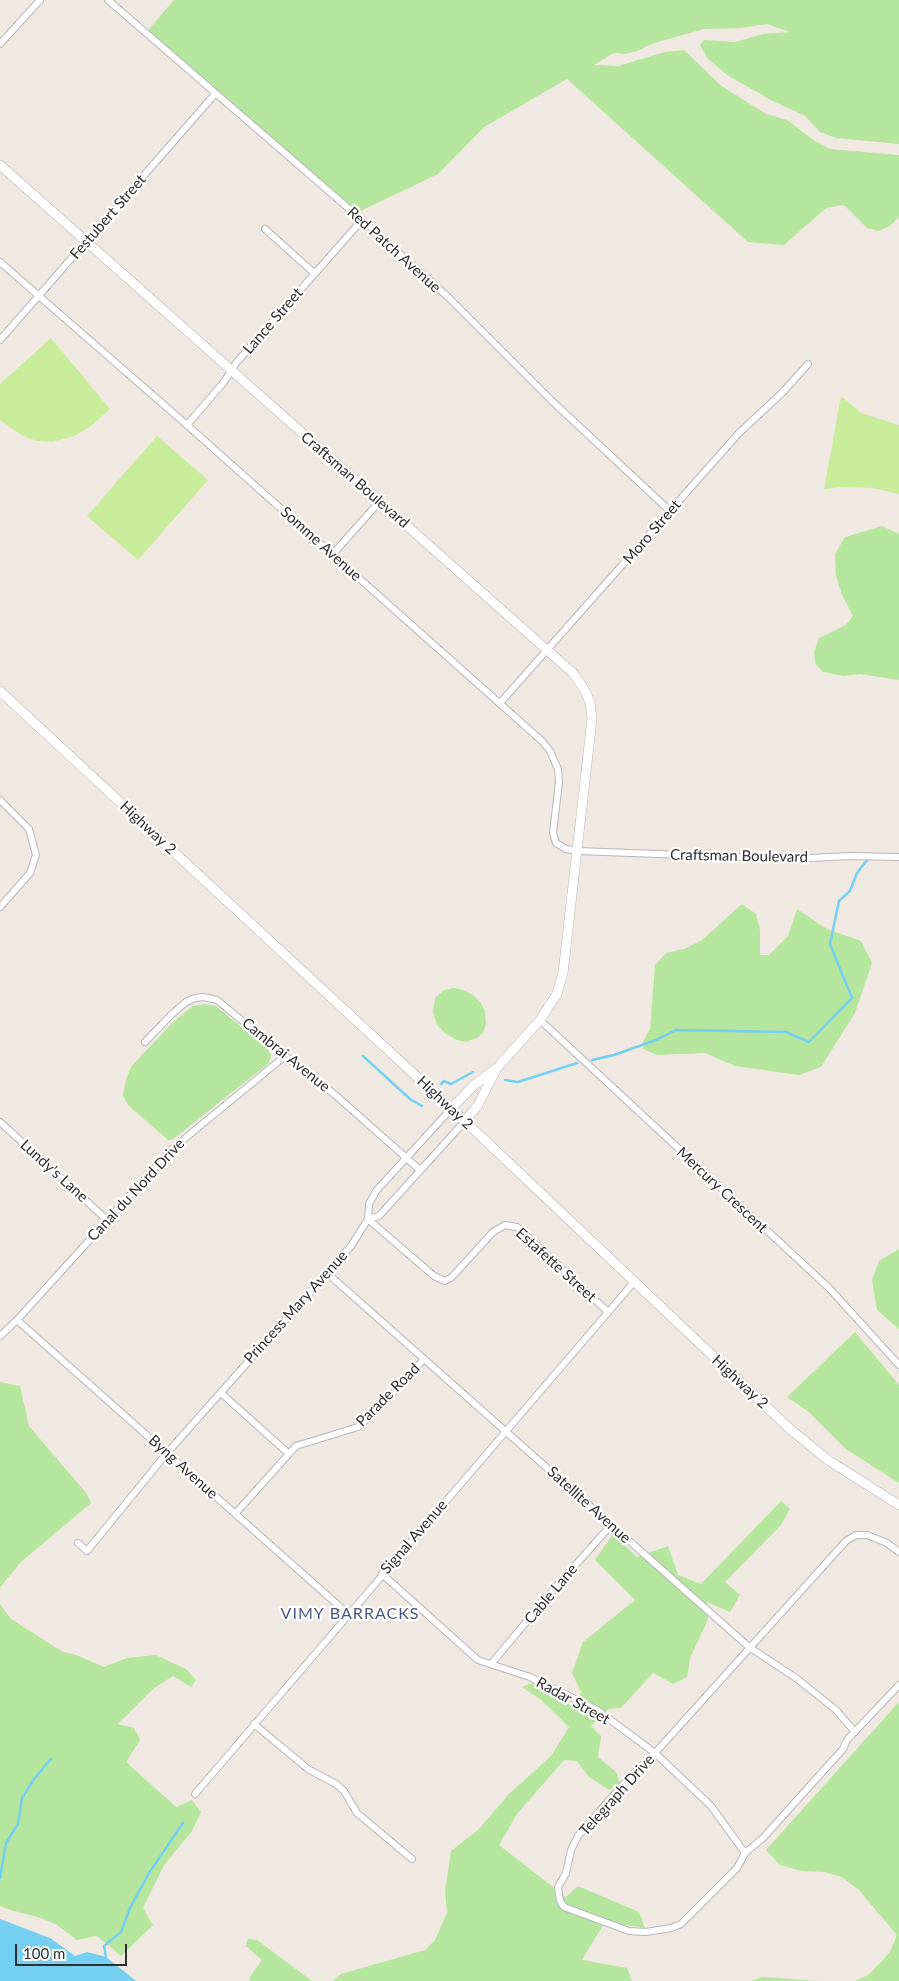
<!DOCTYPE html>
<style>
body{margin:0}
#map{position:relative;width:899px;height:1981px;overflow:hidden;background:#efe9e1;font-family:Lato,sans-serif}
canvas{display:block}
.scale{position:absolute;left:15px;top:1944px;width:112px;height:22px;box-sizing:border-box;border:2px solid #2e2e2e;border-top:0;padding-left:6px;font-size:15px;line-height:18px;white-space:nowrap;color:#2e2e2e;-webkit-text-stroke:4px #fff;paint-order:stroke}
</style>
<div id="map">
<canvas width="899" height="1981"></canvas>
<div class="scale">100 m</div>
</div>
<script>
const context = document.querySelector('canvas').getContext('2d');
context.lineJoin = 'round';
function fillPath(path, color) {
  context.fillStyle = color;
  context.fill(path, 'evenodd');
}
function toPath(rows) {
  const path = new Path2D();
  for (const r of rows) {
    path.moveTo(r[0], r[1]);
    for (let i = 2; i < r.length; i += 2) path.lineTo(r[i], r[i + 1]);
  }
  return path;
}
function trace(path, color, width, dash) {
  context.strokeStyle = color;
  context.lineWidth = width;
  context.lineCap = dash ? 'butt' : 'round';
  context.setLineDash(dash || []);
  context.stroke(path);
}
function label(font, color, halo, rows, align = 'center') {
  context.font = font + ' Lato,sans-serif';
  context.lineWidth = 4.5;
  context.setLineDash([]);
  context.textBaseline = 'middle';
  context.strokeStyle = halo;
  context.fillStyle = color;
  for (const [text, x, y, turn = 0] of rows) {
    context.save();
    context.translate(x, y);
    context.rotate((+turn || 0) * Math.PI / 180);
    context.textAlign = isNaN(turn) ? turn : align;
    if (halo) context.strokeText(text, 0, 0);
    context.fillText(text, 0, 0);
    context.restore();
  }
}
const green = toPath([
 [174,0,899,0,899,144,836,138,820,132,805,116,771,100,727,75,707,58,700,45,704,40,735,42,763,34,790,32,767,24,741,28,704,29,654,43,637,51,625,54,614,53,594,65,618,66,665,52,684,50,720,85,766,114,787,120,815,141,830,149,899,155,899,217,890,226,878,231,867,228,844,205,826,208,784,245,748,242,567,79,484,127,438,174,352,215,148,30],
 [882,526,899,534,899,680,860,674,843,676,823,672,815,663,814,652,819,638,846,625,853,616,842,595,836,576,835,554,845,537],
 [742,904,756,914,760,930,760,955,769,955,788,936,797,909,827,929,861,941,872,963,855,1013,821,1067,799,1075,735,1066,705,1053,657,1055,643,1049,643,1042,650,1029,655,965,666,953,684,949,702,940],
 [454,988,463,990,473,995,481,1003,485,1011,486,1024,483,1033,477,1038,466,1042,457,1040,446,1034,437,1025,433,1012,435,998,444,990],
 [204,1004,216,1006,267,1048,271,1055,269,1063,173,1139,168,1140,128,1105,123,1095,126,1080,131,1067,171,1024,193,1006],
 [899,1249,899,1329,877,1310,872,1280,879,1261],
 [855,1332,899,1385,899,1483,846,1449,809,1412,787,1397],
 [0,1382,20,1386,29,1426,87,1494,91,1503,21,1562,0,1587],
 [781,1501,790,1509,781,1525,725,1582,740,1595,730,1612,707,1602,708,1619,690,1658,687,1677,673,1684,653,1673,621,1708,608,1709,591,1726,601,1736,598,1757,616,1772,620,1784,609,1790,589,1777,577,1761,564,1760,517,1814,499,1845,566,1897,578,1886,639,1912,645,1928,605,1922,582,1960,627,1968,632,1981,333,1981,341,1974,425,1950,435,1940,447,1913,445,1891,451,1851,479,1829,509,1794,551,1756,569,1727,541,1700,522,1687,532,1683,574,1707,581,1692,572,1673,583,1642,635,1600,595,1560,613,1534,637,1557,668,1546,678,1575,701,1584],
 [0,1604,11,1619,63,1652,74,1654,104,1667,127,1658,156,1655,186,1669,196,1680,191,1687,173,1676,154,1688,118,1724,134,1728,140,1740,126,1762,176,1807,192,1800,201,1812,192,1831,164,1865,143,1908,153,1925,121,1956,97,1936,77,1940,56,1924,35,1916,10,1910,0,1906],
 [899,1702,899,1981,855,1981,868,1975,880,1963,890,1952,897,1935,858,1889,842,1877,824,1872,802,1871,780,1865,766,1850],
 [248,1939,257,1940,312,1981,249,1981,250,1977,262,1960,246,1946],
 [762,1977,819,1981,751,1981]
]);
const pitch = toPath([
 [51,338,110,409,91,426,74,436,52,442,37,441,23,436,0,420,0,384],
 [841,396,861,413,899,425,899,494,873,488,843,487,824,489],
 [157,436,208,480,138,560,87,516]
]);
const water = toPath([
 [0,1919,50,1938,75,1956,87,1952,106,1957,136,1981,0,1981]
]);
const stream = toPath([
 [363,1056,410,1099,422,1106],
 [592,1060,614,1055,656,1040,676,1030,786,1032,809,1042,852,998,830,944,839,901,850,891,857,873,867,860],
 [505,1080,518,1082,577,1063],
 [441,1084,444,1081,451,1084,473,1072],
 [0,1878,6,1843,18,1824,22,1798,34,1779,51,1759],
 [106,1957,104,1946,121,1932,130,1908,149,1873,183,1823]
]);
const street = toPath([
 [108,0,362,220,447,296,553,402,670,511],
 [0,44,40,0],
 [265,229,314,273],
 [0,262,187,425,543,742,550,751,558,769,559,782,553,833,556,843,566,849,578,851,790,859,850,856,899,857],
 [0,340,215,94],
 [187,425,224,382,236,363,362,220],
 [333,554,379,502],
 [500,703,739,433,783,392,808,364],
 [0,800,29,829,36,855,30,873,0,907],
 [540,1020,829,1288,899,1365],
 [145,1042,172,1014,186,1002,195,998,203,997,217,1000,285,1056,333,1093,420,1170],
 [0,1122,107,1220],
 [368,1219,434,1276,445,1281,452,1277,493,1232,505,1225,517,1227,607,1311],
 [368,1219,379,1216,465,1121],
 [327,1273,749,1647,796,1678,836,1710,855,1732],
 [17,1320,348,1614],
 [0,1336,17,1320,172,1149,285,1056],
 [221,1393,288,1453],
 [235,1514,296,1446,358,1427,385,1402,424,1359],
 [78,1543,87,1551,167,1453,351,1246,368,1219,369,1204,376,1191,451,1109],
 [899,1552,887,1543,867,1535,856,1535,846,1541,655,1753,627,1780,578,1836,571,1850,566,1873,558,1887,560,1901,564,1907,629,1931,646,1932,671,1928,681,1924,737,1868,745,1853,763,1838,843,1749,847,1740,899,1685],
 [382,1574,478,1660,530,1677,597,1710,655,1753,711,1806,745,1853],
 [491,1664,548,1596,611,1525],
 [254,1724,308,1769,336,1784,344,1791,357,1813,412,1859],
 [195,1794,634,1282]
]);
const secondary = toPath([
 [0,165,573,673,584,689,590,702,592,719,563,973,557,994,540,1020,496,1069,474,1085,451,1109],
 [0,691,470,1126,791,1430,828,1460,899,1505],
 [465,1121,478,1105,496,1070]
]);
const streetNames = [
 ["Festubert Street",108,217,-49],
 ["Red Patch Avenue",394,250,42],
 ["Lance Street",273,321,-49],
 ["Craftsman Boulevard",355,480,41],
 ["Moro Street",652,532,-49],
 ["Somme Avenue",321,544,42],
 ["Highway 2",148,828,43],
 ["Craftsman Boulevard",739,856,1],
 ["Cambrai Avenue",286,1055,39],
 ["Highway 2",445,1103,43],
 ["Lundy's Lane",54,1171,42],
 ["Canal du Nord Drive",136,1190,-47],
 ["Mercury Crescent",722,1190,43],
 ["Estafette Street",556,1265,42],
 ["Princess Mary Avenue",296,1307,-48],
 ["Highway 2",740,1382,43],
 ["Parade Road",388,1395,-45],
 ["Byng Avenue",183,1467,42],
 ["Satellite Avenue",589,1505,42],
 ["Signal Avenue",414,1537,-49],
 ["Cable Lane",551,1594,-50],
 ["Radar Street",573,1701,29],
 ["Telegraph Drive",617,1795,-48]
];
const neighbourhoodNames = [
 ["VIMY BARRACKS",350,1614]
];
fillPath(green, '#b6e59e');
fillPath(pitch, '#c9ec9a');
fillPath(water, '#75cff0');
trace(stream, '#75cff0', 2.5);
trace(street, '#b4b7c1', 8);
trace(secondary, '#b4b7c1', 10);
trace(street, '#fff', 6);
trace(secondary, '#fff', 9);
label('15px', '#2e2e2e', '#fff', streetNames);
context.letterSpacing = '1px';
label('16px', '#4d5680', '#fff', neighbourhoodNames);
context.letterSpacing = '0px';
</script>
